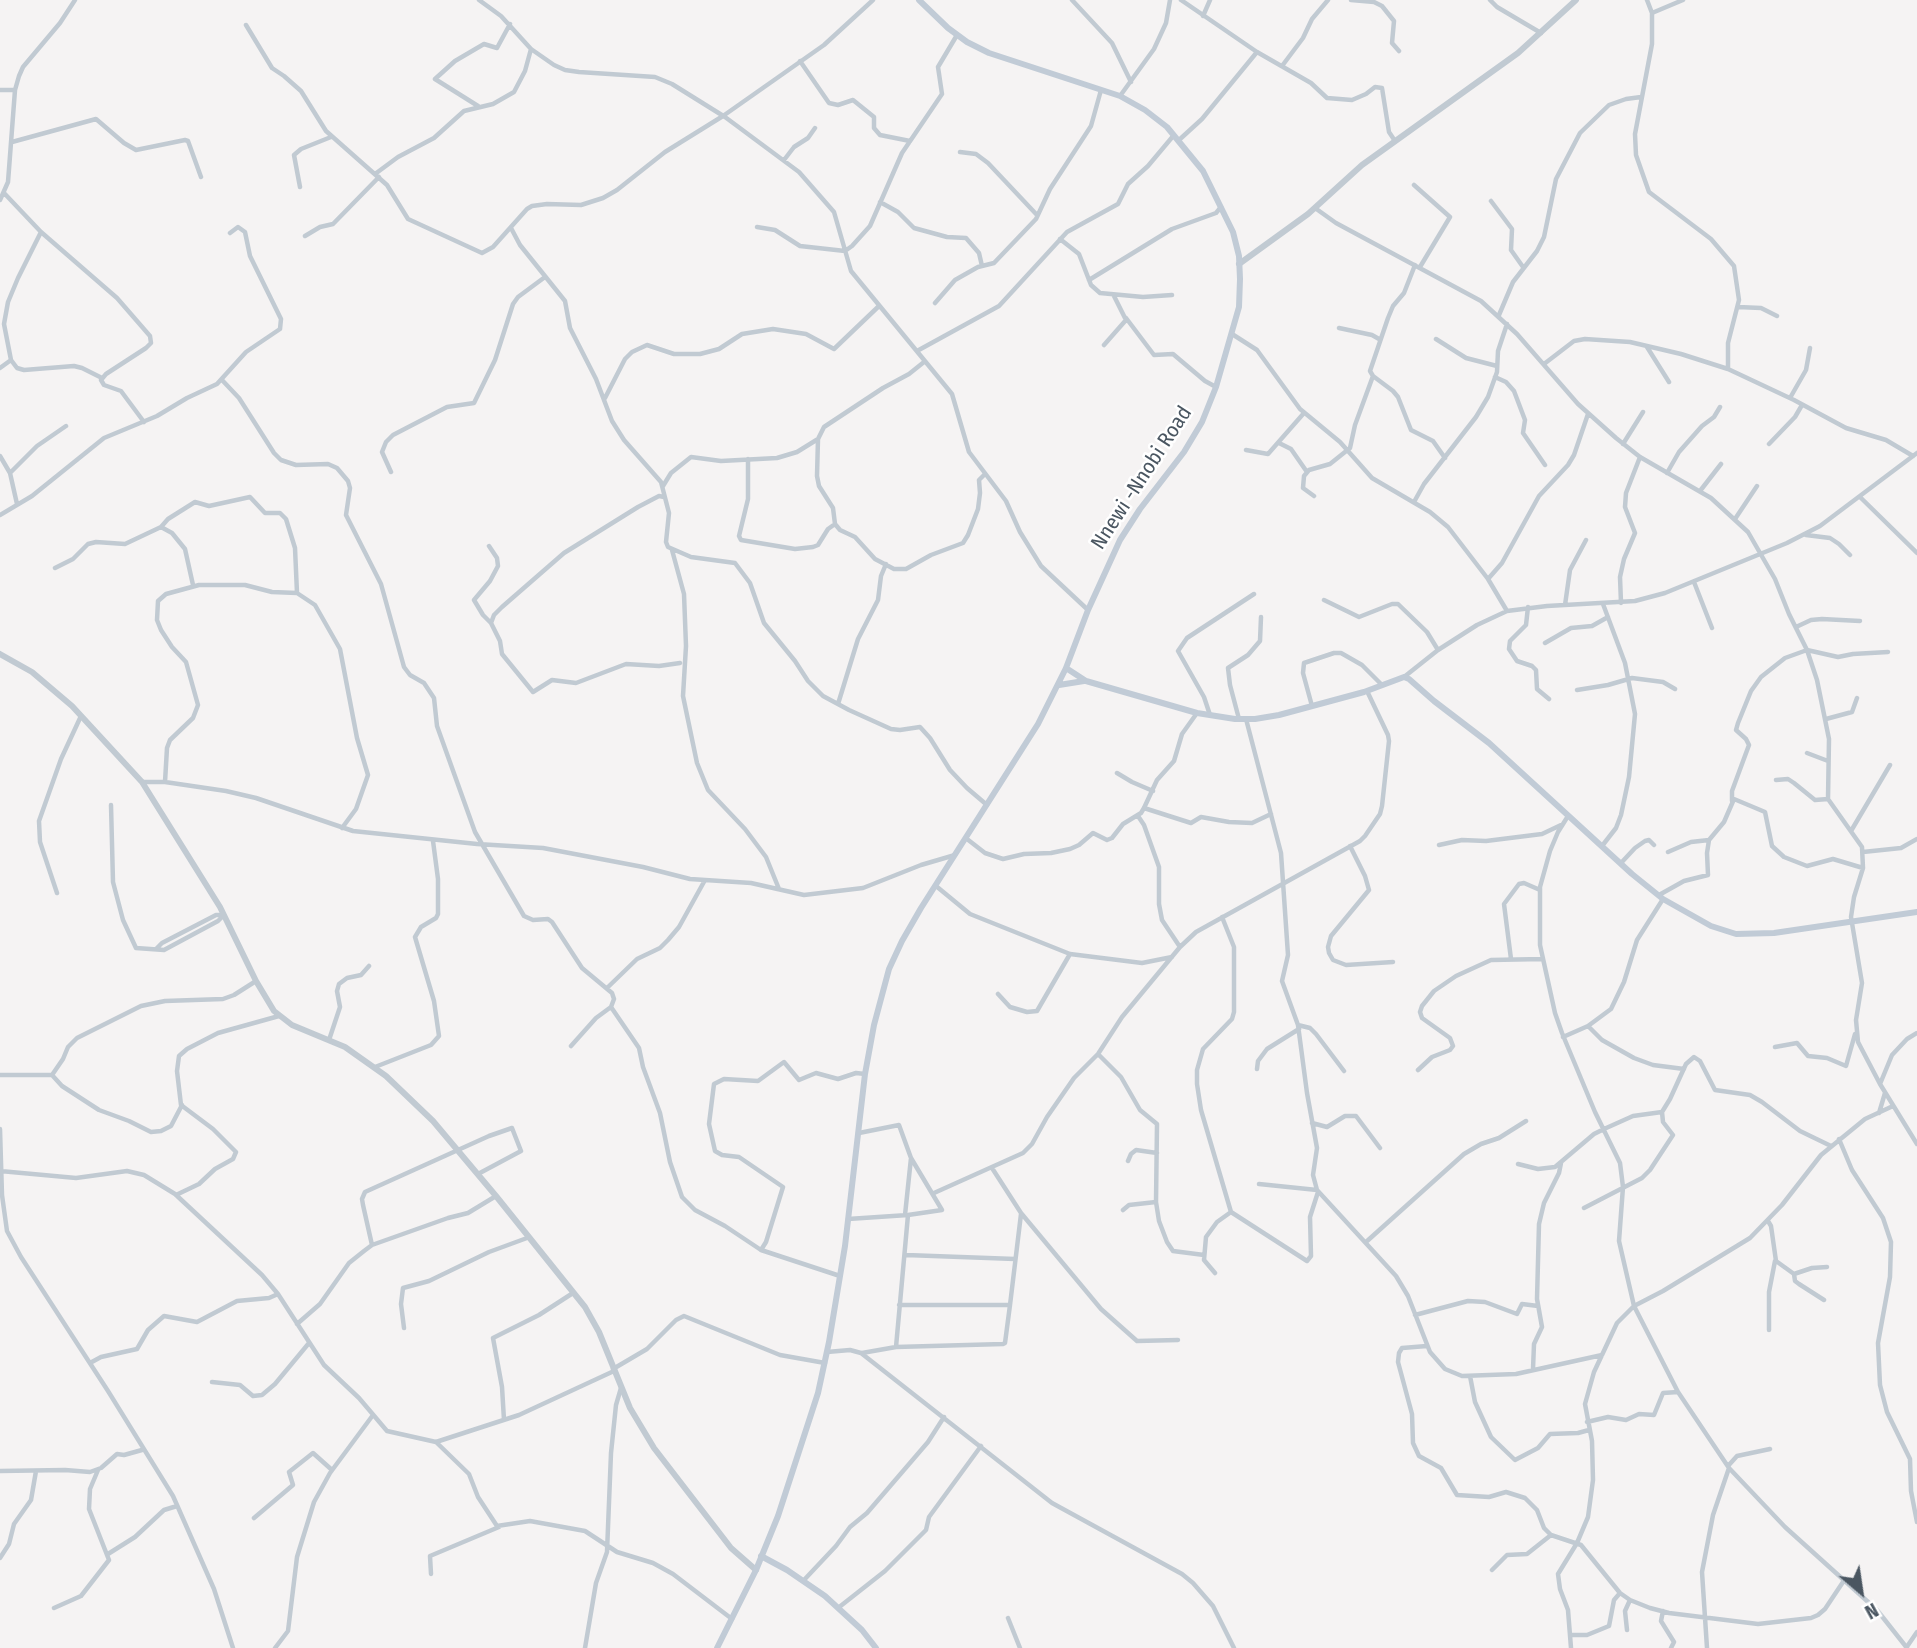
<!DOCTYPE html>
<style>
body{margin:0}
#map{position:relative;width:1917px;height:1648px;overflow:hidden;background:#f5f3f3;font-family:"Fira Sans Condensed",sans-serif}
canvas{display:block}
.north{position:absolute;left:1826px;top:1557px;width:70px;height:70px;-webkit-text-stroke:5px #fff;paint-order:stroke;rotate:151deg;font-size:19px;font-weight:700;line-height:28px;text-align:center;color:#4a5661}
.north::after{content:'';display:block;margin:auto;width:24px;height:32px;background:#4a5661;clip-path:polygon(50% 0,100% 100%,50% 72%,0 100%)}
</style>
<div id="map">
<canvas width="1917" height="1648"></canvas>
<div class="north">N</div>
</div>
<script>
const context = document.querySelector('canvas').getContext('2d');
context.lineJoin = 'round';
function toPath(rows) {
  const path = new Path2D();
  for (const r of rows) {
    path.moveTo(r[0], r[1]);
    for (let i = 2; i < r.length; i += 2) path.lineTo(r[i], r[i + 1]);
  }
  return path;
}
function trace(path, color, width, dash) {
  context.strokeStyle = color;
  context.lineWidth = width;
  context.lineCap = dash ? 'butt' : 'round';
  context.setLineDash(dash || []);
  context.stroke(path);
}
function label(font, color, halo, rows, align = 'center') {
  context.font = font + ' "Fira Sans Condensed",sans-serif';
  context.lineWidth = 5;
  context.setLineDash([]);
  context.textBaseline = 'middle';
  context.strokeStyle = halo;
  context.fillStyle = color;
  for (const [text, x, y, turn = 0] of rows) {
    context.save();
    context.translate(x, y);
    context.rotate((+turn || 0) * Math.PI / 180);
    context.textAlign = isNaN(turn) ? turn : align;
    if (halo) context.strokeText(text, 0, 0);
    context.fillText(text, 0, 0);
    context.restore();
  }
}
const minor = toPath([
 [479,0,501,16,531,49,554,65,565,70,579,72,655,77,672,84,725,117,799,172,834,212,851,271,952,394,969,452,1006,501,1020,532,1041,566,1088,610],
 [1072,0,1112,43,1131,82],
 [1181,0,1257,52,1311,83,1327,98,1352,100,1366,94,1375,87,1382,88,1389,132,1395,141],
 [1351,0,1374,2,1382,6,1394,21,1392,43,1399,51],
 [1490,0,1497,7,1541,33],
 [1647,0,1652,13,1652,44,1635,134,1636,155,1649,192,1711,239,1734,266,1739,300,1728,343,1728,369],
 [1652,13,1683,0],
 [1203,16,1210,0],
 [246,25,272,68,284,76,301,91,326,131,387,185,408,219,482,253,493,247,527,209,532,206,547,204,581,205,603,198,617,190,665,152,723,116,824,45,873,0],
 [800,61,829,103,838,105,853,100,874,117,874,128,880,135,910,141],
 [1282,66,1303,38,1312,19,1328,0],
 [0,90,15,90],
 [1120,96,1154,49,1166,23,1170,0],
 [478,106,435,79,455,61,484,44,497,48,510,24],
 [1179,140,1202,119,1257,52],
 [12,142,96,119,124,143,136,150,185,140,188,141,201,177],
 [960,152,976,154,988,163,1037,215],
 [784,160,794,147,808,138,815,128],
 [375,174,398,157,434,138,464,111,493,104,514,92,525,71,531,49],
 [1414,185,1450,217,1420,267],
 [300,187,294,155,301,149,331,137],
 [4,193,41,232,117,298,150,336,151,343,146,348,106,374,101,380,104,385,121,391,144,422],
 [0,200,8,182,15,90,19,76,23,67,60,23,75,0],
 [1491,201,1512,229,1511,250,1523,267],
 [880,202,898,212,914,228,947,237,966,238,979,253,982,266],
 [1315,208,1336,223,1481,301,1517,334,1578,404,1616,438,1640,457,1711,498,1748,532,1775,579,1789,614,1807,650,1817,680,1829,739,1828,799,1862,847,1863,868,1854,897,1851,917,1862,983,1856,1020,1858,1042,1880,1084,1917,1144],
 [757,227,775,230,800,246,845,251,852,246,870,226,902,153,942,94,938,67,957,35],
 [511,228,520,245,565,301,570,328,596,379,612,421,624,440,661,482,669,513,666,542,668,547,691,557,735,563,750,583,764,623,795,661,808,681,823,696,849,710,891,729,900,730,920,727,930,738,950,770,967,788,987,805],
 [41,232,18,278,8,302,4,324,11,360,17,368,24,370,74,366,82,368,102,378],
 [305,236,320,227,333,224,379,177],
 [1060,239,1079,254,1091,285,1100,293,1143,297,1172,295],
 [1415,265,1404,293,1393,306,1388,318,1370,371,1373,376,1393,391,1398,397,1411,430,1433,441,1445,458],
 [1089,280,1172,229,1216,213,1221,207],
 [935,303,955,280,978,267,994,263,1036,219,1050,189,1091,126,1101,90],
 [1738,307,1761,308,1777,316],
 [1499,315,1513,282,1537,251,1544,237,1556,179,1580,133,1609,105,1626,99,1641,97],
 [1126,318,1154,355,1173,354,1205,381,1216,387],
 [1339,328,1372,335,1379,339],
 [1232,334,1257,350,1300,409,1340,442,1372,478,1430,512,1448,527,1488,579,1507,611],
 [1436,339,1466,358,1497,366],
 [1104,345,1126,320,1114,296],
 [1647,347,1669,382],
 [917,351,999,306,1067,232,1118,204,1128,184,1148,166,1174,135],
 [924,362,909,374,883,388,824,427,818,439,817,476,819,486,833,508,835,524,840,530,855,537,875,559,894,569,906,569,931,555,963,543,968,535,978,509,980,493,979,480,985,474],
 [1544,364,1574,341,1585,339,1630,342,1681,354,1728,369,1794,400,1846,428,1886,440,1913,456],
 [0,368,11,360],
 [1495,377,1506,382,1514,391,1525,420,1523,433,1545,465],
 [222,380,239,398,274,453,281,460,296,465,328,464,337,468,348,481,350,488,346,515,381,584,404,667,410,675,424,683,434,698,437,726,475,832,524,916,533,920,548,919,552,922,582,968,612,993,614,999,611,1007,639,1048,643,1067,660,1113,670,1162,682,1197,695,1210,725,1226,761,1250,840,1276],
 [605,398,625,359,632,352,647,345,674,354,700,354,719,349,742,334,773,329,806,334,834,349,879,306],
 [1790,398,1806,370,1810,348],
 [1279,443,1291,449,1307,472],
 [1623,444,1643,412],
 [1769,444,1795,417,1802,405],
 [1246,450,1268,454,1304,413],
 [0,456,10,473,17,504],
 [748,459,748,499,739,536,741,540,795,549,813,547,818,545,828,529,835,524],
 [391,472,382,452,386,442,393,435,447,407,474,403,495,360,513,304,518,297,545,277],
 [10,473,37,446,66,426],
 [1667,473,1679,452,1702,426,1714,417,1720,407],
 [663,486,671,473,691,457,721,461,777,458,797,452,818,439],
 [1700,491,1721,464],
 [1314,496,1303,488,1304,476,1309,470,1330,464,1350,448,1355,425,1373,376],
 [664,497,659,496,638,507,564,553,502,607,494,615,491,623,500,641,502,654,533,692,552,680,576,683,626,664,659,666,680,663],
 [1860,497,1917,553],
 [1414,502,1424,484,1476,417,1488,397,1497,372,1498,351,1507,324],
 [0,515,32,496,104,438,157,416,187,398,217,384,246,352,280,329,281,319,250,256,245,232,238,227,230,233],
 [1735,519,1757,486],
 [161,527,168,519,195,502,209,506,250,497,265,513,280,513,286,519,295,548,297,593],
 [1806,535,1830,538,1839,544,1850,555],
 [489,546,497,558,498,566,490,581,474,600,483,615,491,623],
 [672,550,684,594,686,646,683,696,697,763,708,790,745,829,766,857,779,889],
 [55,568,73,559,88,544,96,542,125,544,161,527,172,533,185,549,193,585],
 [1488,579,1502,563,1539,496,1568,465,1574,455,1588,414],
 [1694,582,1712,628],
 [1324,600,1359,617,1392,604,1398,604,1427,632,1438,650],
 [1621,603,1620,577,1624,559,1635,533,1625,507,1626,493,1640,457],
 [1565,605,1570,570,1586,540],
 [1528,607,1526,625,1510,641,1509,649,1517,661,1532,666,1536,670,1537,689,1549,699],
 [1796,627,1811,620,1822,619,1860,621],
 [1545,643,1571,628,1592,626,1608,617],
 [1404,677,1438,650,1477,625,1507,611,1547,606,1635,601,1665,593,1787,543,1820,526,1917,453],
 [1577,690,1608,685,1632,678,1663,682,1675,689],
 [838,704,858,639,878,600,881,576,886,564],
 [1312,706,1303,673,1304,663,1334,653,1341,653,1362,665,1381,684],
 [1210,715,1204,697,1178,651,1187,638,1254,594],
 [1239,719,1230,685,1228,668,1248,655,1260,641,1261,617],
 [1246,719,1281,853,1288,955,1282,981,1298,1025,1307,1093,1317,1148,1313,1175,1317,1190,1396,1276,1408,1296,1430,1352,1445,1369,1462,1376,1516,1374,1602,1355],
 [1826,719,1852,712,1857,698],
 [1807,753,1828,761],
 [1117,773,1132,782,1153,791],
 [1776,780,1788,779,1794,783,1815,800,1828,799],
 [142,782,165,782,226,791,256,798,353,831,477,844,543,848,643,867,690,879,751,883,804,895,863,888,921,865,955,855],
 [165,782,167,748,170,740,193,718,198,705,186,662,172,647,161,630,157,620,158,601,166,594,199,585,245,585,272,592,297,593,315,605,340,649,357,738,368,775,356,809,342,828],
 [1732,801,1732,791,1749,745,1746,739,1736,730,1738,723,1751,691,1761,677,1785,658,1807,650,1838,657,1853,654,1888,652],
 [111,805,113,882,123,920,136,948,164,950,218,921,224,915],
 [1144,808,1191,823,1201,817,1229,822,1252,823,1271,814],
 [1138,816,1144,825,1159,867,1159,904,1162,920,1180,947],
 [1568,816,1558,832,1550,851,1540,887,1540,945,1555,1013,1562,1033,1595,1112,1620,1163,1623,1187,1619,1241,1634,1306,1678,1392,1729,1468,1785,1527,1877,1610,1907,1648],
 [1851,831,1890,765],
 [967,839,985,853,1003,859,1024,854,1051,853,1070,849,1079,845,1093,833,1107,840,1112,838,1123,824,1141,813,1144,808,1157,780,1174,761,1182,734,1197,713],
 [1439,845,1462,840,1486,841,1542,834,1561,825],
 [1350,846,1365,876,1369,890,1331,936,1328,947,1329,953,1333,960,1346,965,1393,962],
 [1602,846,1616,828,1621,815,1629,777,1635,714,1625,663,1603,604],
 [1668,852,1691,842,1709,840],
 [1863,852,1901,848,1917,839],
 [1621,863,1635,848,1645,841,1649,840,1654,845],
 [936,886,970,914,1070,954,1142,963,1172,957],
 [57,893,40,842,39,821,61,759,81,716],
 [1659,895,1684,881,1708,875,1707,853,1709,840,1724,822,1734,799,1765,812,1772,846,1784,857,1807,866,1833,859,1863,868],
 [1222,917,1234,947,1234,1012,1232,1019,1203,1049,1197,1070,1197,1084,1201,1110,1231,1212,1307,1261,1311,1256,1310,1217,1318,1192],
 [157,948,162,943,216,915,223,915],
 [1511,959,1504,904,1519,884,1524,883,1540,890],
 [607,988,637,959,660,948,668,940,679,927,705,880],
 [998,994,1010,1007,1027,1012,1037,1011,1070,954],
 [1298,1025,1310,1028,1316,1034,1344,1071],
 [1588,1026,1602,1040,1634,1058,1653,1065,1684,1069],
 [1563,1037,1588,1026,1611,1009,1624,982,1637,940,1663,899],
 [329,1040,340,1007,337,991,339,984,347,978,361,975,369,966],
 [571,1046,596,1018,611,1007],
 [1775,1047,1797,1043,1808,1056,1827,1058,1846,1066,1855,1034],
 [1098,1054,1121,1077,1140,1110,1157,1124,1156,1202,1159,1221,1167,1242,1173,1251,1204,1255],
 [375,1067,431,1045,439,1036,434,1001,415,937,421,927,436,918,438,914,438,879,433,841],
 [1257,1069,1258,1061,1267,1049,1299,1029],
 [1418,1070,1432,1057,1450,1050,1453,1046,1450,1038,1422,1018,1420,1012,1422,1006,1434,991,1456,976,1491,960,1543,959],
 [0,1075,52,1075,63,1059,68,1047,77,1038,141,1006,165,1001,223,999,234,995,256,981],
 [52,1075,62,1086,99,1110,129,1121,151,1132,161,1131,171,1126,182,1105],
 [1880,1084,1892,1055,1907,1039,1917,1033],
 [1879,1113,1885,1093],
 [1312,1123,1327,1127,1345,1116,1356,1116,1380,1148],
 [0,1129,2,1195,7,1231,21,1257,108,1391,173,1496,214,1589,233,1648],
 [1839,1139,1852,1170,1883,1218,1891,1242,1890,1277,1878,1343,1880,1385,1887,1412,1910,1459,1911,1491,1917,1522],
 [1128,1161,1131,1154,1136,1150,1157,1153],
 [1518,1164,1538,1169,1555,1167,1594,1134,1604,1129,1633,1116,1662,1112,1670,1099,1686,1064,1694,1057,1700,1061,1715,1090,1750,1095,1762,1102,1800,1131,1831,1146],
 [992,1168,1021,1213,1101,1309,1137,1341,1178,1340],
 [0,1171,76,1178,127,1171,144,1175,175,1194,262,1275,278,1294,324,1365,359,1398,387,1431,436,1442,519,1415,614,1371],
 [1259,1184,1317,1190],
 [934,1193,1023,1153,1032,1144,1047,1117,1074,1078,1098,1054,1122,1017,1180,947,1196,932,1360,841,1365,836,1380,814,1382,806,1389,741,1388,735,1367,691],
 [176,1195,199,1184,215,1169,233,1159,236,1152,213,1129,181,1105,177,1071,179,1056,187,1049,218,1033,279,1016],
 [1584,1208,1642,1178,1650,1170,1673,1135,1663,1122,1662,1112],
 [1123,1210,1129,1205,1156,1202],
 [905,1215,911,1158],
 [848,1219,908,1215,942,1210,911,1158,899,1125,859,1133],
 [1768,1221,1771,1226,1776,1261,1794,1274,1795,1281,1799,1284,1824,1300],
 [1366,1242,1464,1154,1481,1144,1499,1138,1526,1121],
 [372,1245,363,1205,362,1199,365,1192,489,1136,512,1128,521,1151,478,1174],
 [761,1250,766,1242,783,1187,739,1157,722,1155,715,1151,709,1124,714,1084,724,1079,758,1081,784,1062,799,1080,816,1073,838,1079,856,1073,865,1074],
 [906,1255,1015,1259],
 [1215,1273,1204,1260,1206,1237,1217,1222,1231,1212],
 [1794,1274,1812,1268,1827,1267],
 [899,1305,1010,1305,1021,1214],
 [1415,1315,1468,1301,1485,1302,1517,1314,1522,1304,1538,1306],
 [297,1324,320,1304,349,1263,364,1251,372,1245,448,1218,468,1213,496,1196],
 [404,1328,401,1304,403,1288,429,1281,489,1252,527,1238],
 [1769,1330,1769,1292,1775,1261],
 [1427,1346,1402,1348,1399,1353,1398,1362,1412,1414,1413,1443,1419,1456,1441,1468,1457,1495,1489,1497,1506,1492,1525,1498,1537,1510,1544,1528,1551,1535,1581,1545,1620,1593,1630,1600,1650,1608,1669,1613,1758,1624,1811,1618,1818,1615,1825,1609,1845,1579],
 [896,1347,908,1215],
 [827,1352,850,1350,861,1353,1052,1503,1182,1574,1193,1583,1213,1606,1234,1648],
 [862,1353,896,1347,1003,1344,1005,1343,1010,1305],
 [90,1363,101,1357,137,1349,148,1330,164,1316,197,1322,237,1301,269,1298,278,1294],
 [613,1369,647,1349,676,1320,684,1316,780,1355,825,1363],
 [1533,1369,1534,1344,1542,1327,1537,1299,1539,1224,1544,1203,1559,1173,1561,1163],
 [1470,1376,1475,1402,1491,1437,1515,1460,1538,1448,1550,1434,1578,1433,1589,1430],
 [212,1382,240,1385,253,1396,262,1395,275,1384,309,1343],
 [504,1420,502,1387,493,1338,539,1315,573,1293],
 [1587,1422,1608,1417,1626,1420,1639,1414,1654,1415,1663,1393,1678,1392],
 [436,1442,469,1474,478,1497,497,1526,530,1521,585,1531,617,1552,653,1563,673,1574,732,1619],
 [1728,1466,1737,1456,1770,1449],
 [0,1471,65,1470,90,1472,101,1468,117,1454,124,1455,142,1450],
 [254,1518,293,1485,289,1472,313,1453,332,1470],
 [108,1554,135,1537,164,1510,177,1506],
 [0,1558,9,1544,14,1524,31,1500,36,1471],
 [1492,1570,1507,1555,1527,1554,1551,1535],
 [431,1574,430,1556,499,1527],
 [804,1580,836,1546,850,1527,867,1513,928,1442,944,1417],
 [54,1608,81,1596,109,1560,89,1509,90,1489,98,1470],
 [838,1608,885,1571,926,1530,929,1517,981,1446],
 [1663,1611,1661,1621,1674,1642,1671,1648],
 [1008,1618,1020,1648],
 [1627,1630,1625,1611,1630,1600],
 [1571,1635,1587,1635,1609,1626,1614,1600,1620,1593],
 [275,1648,288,1631,297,1557,314,1502,330,1473,373,1415],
 [585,1648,596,1583,607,1552,611,1453,616,1405,621,1388],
 [1571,1648,1568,1610,1560,1589,1558,1574,1577,1543,1588,1517,1593,1480,1592,1441,1585,1404,1594,1372,1617,1323,1634,1306,1663,1291,1750,1238,1782,1205,1821,1155,1865,1119,1893,1106],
 [1707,1648,1702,1572,1713,1515,1729,1468],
 [1906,1648,1917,1632]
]);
const tertiary = toPath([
 [1239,264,1308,214,1362,165,1518,53,1576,0],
 [0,654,32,672,72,706,142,782,220,907,256,981,274,1011,292,1025,345,1047,386,1076,433,1121,496,1196,585,1307,599,1332,630,1408,654,1448,731,1548,756,1570]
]);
const secondary = toPath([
 [1066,668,1086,681,1197,713,1235,719,1255,719,1279,715,1364,692,1404,677,1409,679,1434,701,1489,743,1632,874,1663,899,1711,926,1736,934,1774,933,1917,912],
 [1059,685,1084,681],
 [761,1556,787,1570,825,1596,862,1630,876,1648],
 [717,1648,756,1570,778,1516,818,1393,829,1342,845,1246,865,1074,874,1025,889,969,902,941,921,908,1038,724,1066,668,1088,610,1120,540,1140,509,1184,452,1202,422,1216,387,1239,307,1240,279,1239,256,1233,232,1203,171,1167,127,1145,110,1120,96,989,53,967,42,948,28,919,0]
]);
const streetNames = [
 ["Nnewi -Nnobi Road",1142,478,-57]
];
trace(minor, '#c1cad2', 4.5);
trace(tertiary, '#c1cad2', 6);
trace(secondary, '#c1cbd6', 6);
label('21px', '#4a5661', '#fff', streetNames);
</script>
